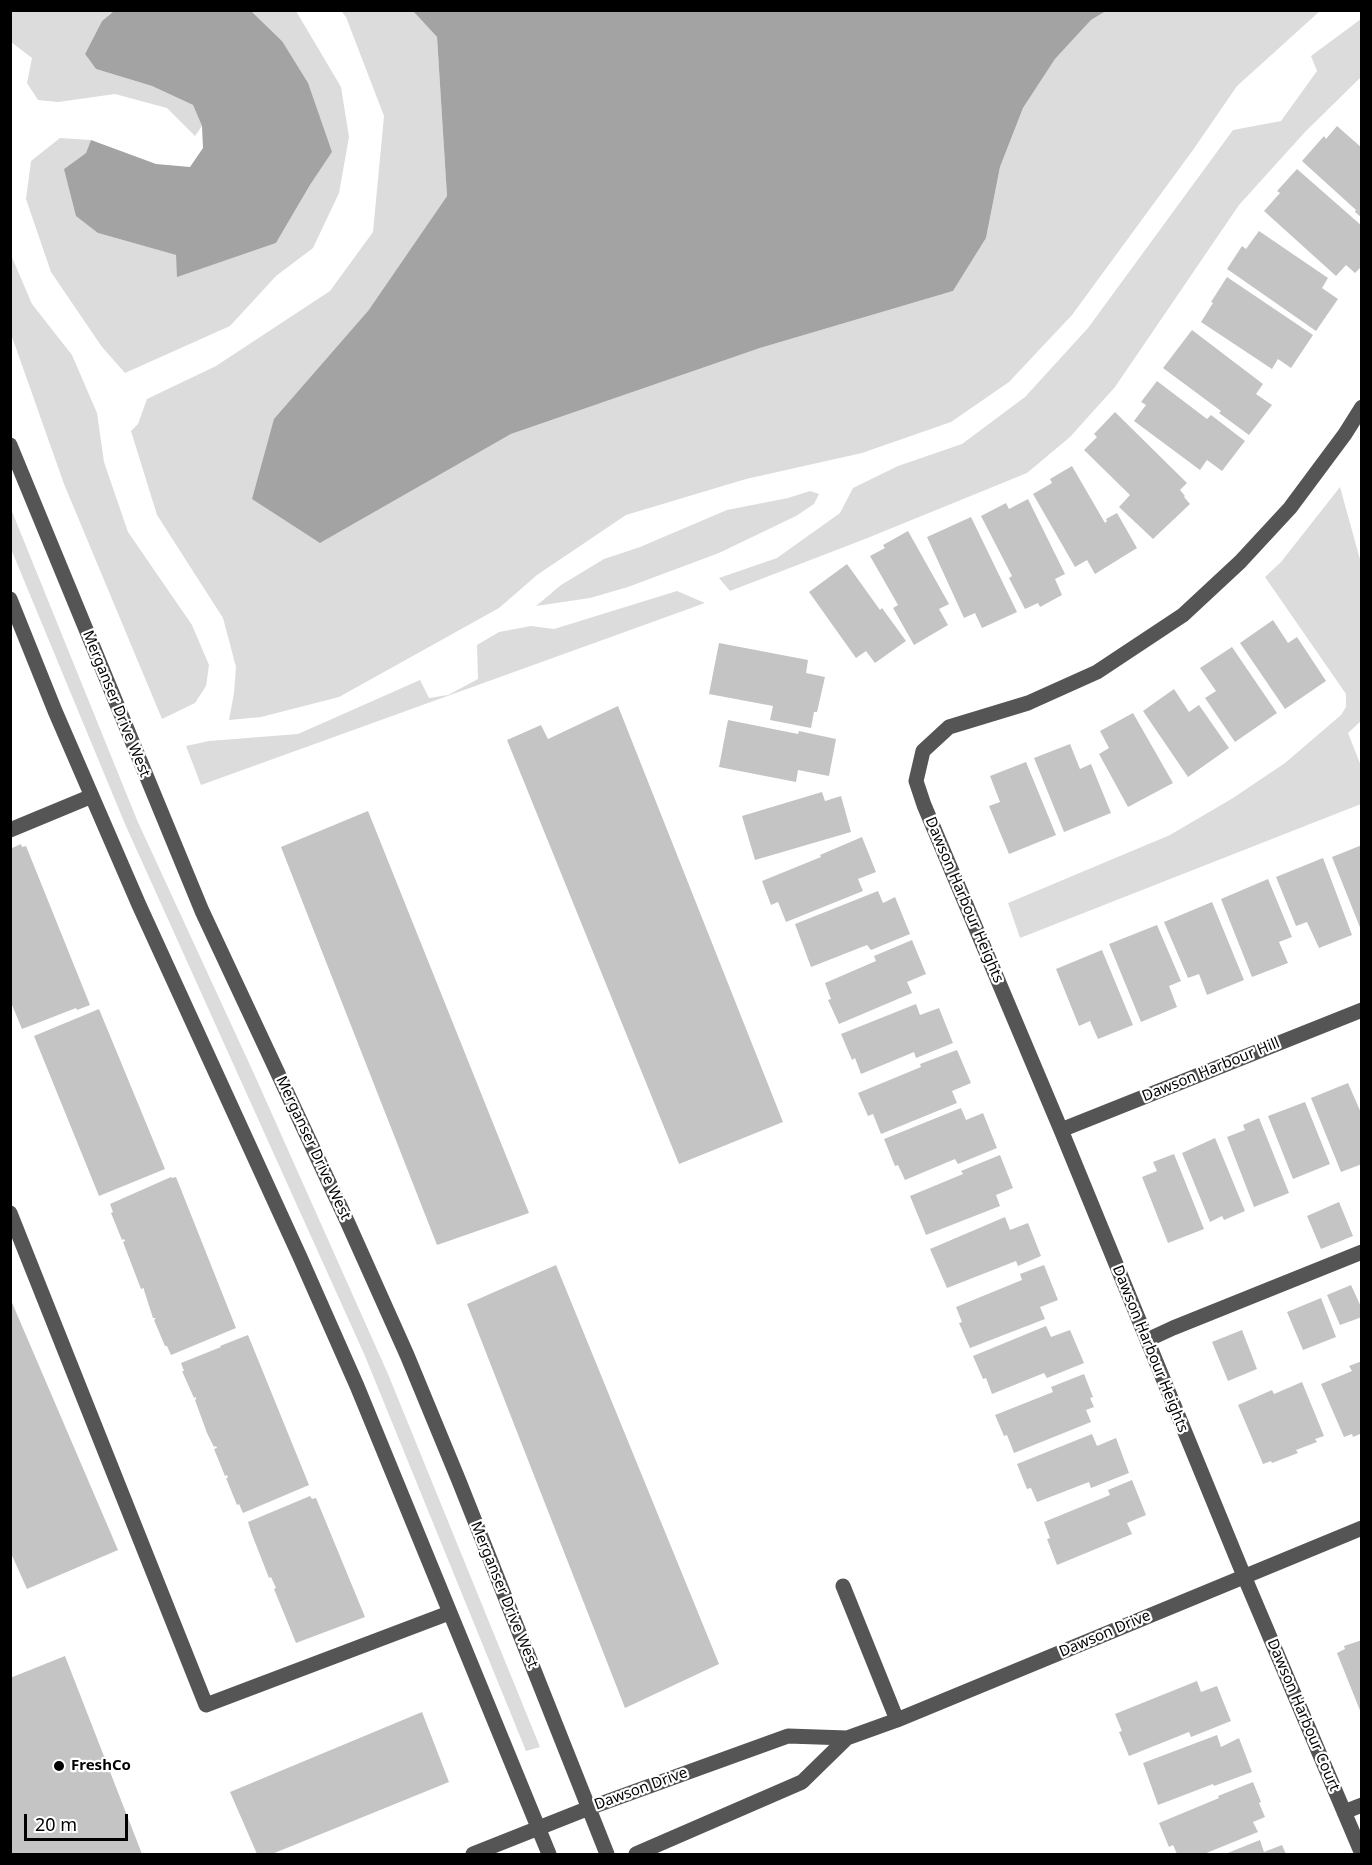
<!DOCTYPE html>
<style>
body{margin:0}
#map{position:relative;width:1372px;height:1865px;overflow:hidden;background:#fff;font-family:"Noto Sans",sans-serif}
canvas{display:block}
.frame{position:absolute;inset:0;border:12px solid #000;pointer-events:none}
.scale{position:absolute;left:24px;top:1814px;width:104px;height:27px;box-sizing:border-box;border:3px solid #000;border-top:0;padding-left:8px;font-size:18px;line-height:21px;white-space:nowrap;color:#000;-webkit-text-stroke:4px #fff;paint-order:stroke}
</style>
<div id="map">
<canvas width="1372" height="1865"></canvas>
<div class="frame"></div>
<div class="scale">20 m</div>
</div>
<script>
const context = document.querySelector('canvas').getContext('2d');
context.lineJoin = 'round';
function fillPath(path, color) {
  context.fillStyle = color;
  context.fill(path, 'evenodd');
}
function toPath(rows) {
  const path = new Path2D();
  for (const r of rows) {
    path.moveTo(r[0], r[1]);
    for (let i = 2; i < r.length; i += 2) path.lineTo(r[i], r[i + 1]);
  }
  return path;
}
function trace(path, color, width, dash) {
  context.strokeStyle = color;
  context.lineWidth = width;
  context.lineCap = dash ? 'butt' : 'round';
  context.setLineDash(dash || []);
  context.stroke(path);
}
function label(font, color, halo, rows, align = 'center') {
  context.font = font + ' "Noto Sans",sans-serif';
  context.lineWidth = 4.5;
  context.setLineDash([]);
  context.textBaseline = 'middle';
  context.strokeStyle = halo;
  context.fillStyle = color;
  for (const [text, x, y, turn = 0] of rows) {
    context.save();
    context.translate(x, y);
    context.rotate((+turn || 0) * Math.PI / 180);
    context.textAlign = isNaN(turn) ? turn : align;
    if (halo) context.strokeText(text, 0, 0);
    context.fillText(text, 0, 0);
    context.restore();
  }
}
const green = toPath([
 [11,11,114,11,102,21,85,54,96,69,152,86,193,105,202,126,195,136,167,108,115,94,58,102,38,100,27,83,32,58,11,42],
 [251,11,296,11,341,87,349,137,339,193,313,248,276,276,230,326,125,373,102,347,51,272,26,199,31,161,60,138,91,140,86,153,64,169,98,233,176,255,178,276,276,243,310,185,332,152,282,41],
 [341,11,413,11,437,37,447,196,368,311,320,543,511,434,760,348,953,291,986,238,1000,167,1023,108,1055,59,1091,20,1106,11,1320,11,1237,86,1193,150,1072,315,1009,382,951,422,862,453,746,479,626,515,537,575,499,608,339,697,261,717,229,720,234,693,236,667,223,618,157,515,131,431,138,424,147,399,216,366,330,291,373,232,384,116,346,17],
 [1361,19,1361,77,1305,132,1239,205,1115,387,1070,437,1027,473,865,539,730,591,719,578,777,558,840,513,853,488,898,466,962,444,1025,397,1088,328,1233,130,1281,121,1317,71,1311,56],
 [11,255,32,304,72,355,97,413,104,462,128,532,192,625,209,665,206,686,195,703,162,719,64,484,11,334],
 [1340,487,1361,563,1361,721,1348,733,1361,766,1361,804,1020,938,1008,903,1170,835,1233,798,1285,763,1341,715,1346,707,1346,694,1265,577,1281,562],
 [810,491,819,494,814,504,796,516,719,553,628,587,590,598,536,606,561,585,604,559,640,547,727,510,788,498],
 [11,509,137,820,255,1076,388,1374,540,1747,526,1751,365,1356,125,824,11,549],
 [677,591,705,603,201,785,186,746,209,741,298,734,420,680,429,698,448,695,478,679,477,645,499,632,531,626,554,629]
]);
const water = toPath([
 [114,11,251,11,282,41,308,83,332,152,310,185,276,243,177,277,176,255,98,233,76,216,64,169,86,153,91,140,156,164,190,167,203,148,202,126,193,105,152,86,96,69,85,54,102,21],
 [413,11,1106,11,1091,20,1055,59,1023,108,1000,167,986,238,953,291,760,348,511,434,320,543,252,499,274,419,368,311,447,196,437,37]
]);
const building = toPath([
 [1337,126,1362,148,1362,218,1355,212,1356,210,1302,161,1324,136,1326,139],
 [1297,169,1362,226,1362,266,1355,273,1346,265,1336,276,1264,211,1280,193,1277,191],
 [1259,231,1328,278,1322,288,1338,299,1316,331,1227,269,1242,246,1246,249],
 [1227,277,1313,335,1291,368,1278,359,1272,369,1201,322,1213,303,1211,302],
 [1192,330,1263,384,1256,394,1272,405,1249,435,1219,413,1221,411,1163,368],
 [1157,381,1207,419,1211,415,1245,441,1222,471,1207,460,1200,470,1134,421,1146,405,1141,402],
 [1115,412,1187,483,1180,490,1185,496,1184,497,1190,504,1153,539,1119,507,1130,495,1084,450,1097,437,1094,434],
 [1072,466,1105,523,1107,521,1106,519,1117,513,1137,548,1095,574,1087,560,1075,567,1033,494,1052,483,1050,479],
 [1028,499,1065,574,1055,579,1062,595,1040,607,1038,603,1025,609,1009,578,1012,576,981,516,1006,503,1009,509],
 [971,517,1017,612,982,628,975,613,964,618,927,537],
 [908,531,949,604,939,609,948,625,914,645,893,608,898,605,870,556,885,548,883,545],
 [847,564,880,610,882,608,906,641,875,663,866,651,856,658,809,592],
 [1273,620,1288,643,1297,637,1326,681,1285,709,1240,643],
 [719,643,808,660,806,673,825,677,817,712,814,712,811,728,770,720,773,706,709,694],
 [1232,647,1277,713,1235,742,1205,698,1216,691,1200,668],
 [1174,689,1189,712,1199,705,1229,748,1188,777,1143,711],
 [618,706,783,1122,679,1164,507,740,541,725,548,739],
 [1133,713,1173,783,1128,807,1099,754,1109,748,1100,731],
 [728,720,798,734,799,731,836,739,829,776,798,770,796,782,719,767],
 [1070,744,1080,769,1091,764,1111,813,1064,832,1034,758],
 [1026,762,1056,835,1009,854,989,806,1000,802,990,776],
 [822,792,825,801,841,796,851,832,755,860,742,816],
 [368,811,529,1213,437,1245,281,847],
 [862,837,876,872,858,879,863,891,786,922,778,902,771,905,762,881,821,857,820,855],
 [21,844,22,847,26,846,90,1005,77,1010,76,1008,22,1029,10,1000,10,849],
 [1362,845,1362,930,1361,930,1332,857],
 [1323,858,1352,935,1319,948,1307,922,1296,926,1276,877],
 [1268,879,1292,937,1279,942,1288,963,1252,977,1221,899],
 [878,891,883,903,895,897,910,934,871,950,867,945,811,967,795,924],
 [1212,902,1244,980,1207,995,1199,974,1188,978,1164,922],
 [1157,925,1181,981,1169,986,1177,1007,1141,1022,1109,944],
 [912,940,926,974,907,982,912,993,839,1024,828,1000,831,999,825,983,876,961,874,956],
 [1102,950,1133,1025,1098,1039,1090,1021,1079,1026,1056,969],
 [916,1004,920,1015,939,1008,953,1043,916,1058,914,1052,861,1074,855,1058,852,1060,841,1034],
 [99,1009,165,1169,99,1196,34,1036],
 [957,1050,971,1083,952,1091,957,1103,881,1134,873,1114,868,1116,858,1093,921,1067,920,1064],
 [1348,1083,1362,1115,1362,1164,1341,1172,1311,1098],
 [1305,1102,1330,1164,1293,1179,1268,1116],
 [961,1108,966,1120,983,1113,997,1148,958,1164,955,1159,905,1180,898,1165,895,1166,884,1139],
 [1259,1118,1289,1193,1254,1207,1227,1137,1245,1130,1243,1125],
 [1215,1138,1245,1211,1224,1220,1222,1216,1210,1222,1182,1153],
 [1174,1154,1204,1229,1168,1243,1142,1177,1157,1171,1153,1162],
 [1000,1155,1013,1188,996,1195,1000,1206,926,1235,910,1196,963,1174,961,1171],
 [171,1177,172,1178,176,1177,236,1328,171,1355,167,1346,165,1346,154,1320,156,1318,153,1318,144,1290,144,1288,141,1289,123,1242,125,1241,124,1239,122,1240,111,1213,113,1212,110,1204],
 [1339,1202,1353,1236,1321,1249,1307,1216],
 [1005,1217,1010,1230,1028,1223,1041,1256,1018,1266,1016,1261,947,1288,930,1249],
 [556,1265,719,1664,625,1708,467,1304],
 [1044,1265,1058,1300,1040,1307,1045,1319,970,1348,959,1323,962,1322,956,1307,1022,1280,1020,1274],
 [1351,1285,1362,1309,1362,1317,1340,1325,1327,1295],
 [10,1298,118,1550,27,1589,10,1551],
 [1321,1298,1336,1337,1303,1350,1287,1312],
 [1046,1326,1051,1337,1070,1330,1084,1363,1047,1378,1044,1373,992,1394,986,1378,983,1379,973,1356],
 [1242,1330,1257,1369,1228,1381,1212,1342],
 [248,1335,309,1485,243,1513,239,1504,237,1505,226,1478,228,1478,227,1475,225,1476,214,1449,217,1448,216,1446,214,1447,207,1433,195,1400,196,1399,196,1397,194,1398,182,1371,184,1371,181,1363,221,1347,220,1346],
 [1362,1361,1362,1433,1353,1437,1352,1434,1344,1437,1321,1384,1352,1371,1349,1366],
 [1084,1374,1093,1397,1090,1398,1094,1407,1086,1410,1091,1422,1014,1453,1007,1435,1004,1436,995,1415,1053,1392,1051,1387],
 [1302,1382,1324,1436,1315,1439,1317,1442,1296,1450,1298,1453,1272,1463,1271,1461,1263,1464,1238,1405,1272,1390,1274,1394],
 [1092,1434,1097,1446,1116,1438,1129,1473,1091,1488,1089,1482,1037,1502,1031,1488,1027,1489,1017,1464],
 [1132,1480,1146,1515,1127,1523,1132,1534,1057,1565,1047,1539,1050,1538,1044,1522,1110,1495,1108,1490],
 [310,1496,312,1499,316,1498,365,1617,296,1643,274,1589,276,1588,271,1577,269,1578,251,1532,248,1522],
 [1362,1640,1362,1713,1361,1713,1337,1653,1345,1649,1344,1646],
 [65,1656,142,1854,10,1854,10,1678],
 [1197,1681,1201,1692,1217,1686,1231,1721,1191,1737,1189,1732,1129,1756,1119,1732,1122,1731,1115,1714],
 [422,1712,449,1782,272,1854,257,1854,230,1792],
 [1217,1735,1221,1747,1239,1738,1252,1772,1214,1786,1213,1784,1158,1805,1143,1763],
 [1253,1782,1261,1802,1259,1803,1265,1817,1253,1822,1258,1832,1204,1854,1177,1854,1173,1845,1169,1847,1159,1823,1219,1798,1218,1796],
 [1260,1840,1264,1852,1282,1845,1286,1854,1225,1854]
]);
const minor = toPath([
 [1362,407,1345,434,1290,508,1240,562,1183,615,1097,672,1028,703,949,727,923,751,916,781,924,805,1061,1130,1244,1576,1362,1854],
 [10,445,202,911,347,1221,407,1355,459,1481,607,1854],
 [10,599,55,711,139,905,300,1257,357,1386,549,1854],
 [10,830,92,796],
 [1061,1130,1362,1010],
 [10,1213,206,1705,449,1613],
 [1147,1340,1173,1328,1362,1252],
 [843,1586,897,1720],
 [1344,1812,1362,1805],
 [473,1854,589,1808,788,1736,847,1738,897,1720,1362,1528],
 [636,1854,802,1782,847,1738]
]);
const markers = [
 [59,1766,6,"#000"]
];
const streetNames = [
 ["Merganser Drive West",116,704,68],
 ["Dawson Harbour Heights",964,900,67],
 ["Dawson Harbour Hill",1211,1070,-22],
 ["Merganser Drive West",313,1148,65],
 ["Dawson Harbour Heights",1150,1349,68],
 ["Merganser Drive West",504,1595,68],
 ["Dawson Drive",1105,1634,-23],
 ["Dawson Harbour Court",1303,1715,67],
 ["Dawson Drive",641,1789,-20]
];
const poiNames = [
 ["FreshCo",71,1766]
];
fillPath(green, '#dcdcdc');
fillPath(water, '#a3a3a3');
fillPath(building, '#c4c4c4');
trace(minor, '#555', 15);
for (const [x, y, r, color] of markers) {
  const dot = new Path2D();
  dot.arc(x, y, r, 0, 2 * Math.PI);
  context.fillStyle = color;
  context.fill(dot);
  trace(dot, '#fff', 2);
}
label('15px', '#000', '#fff', streetNames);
label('bold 15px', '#000', '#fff', poiNames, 'left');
</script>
